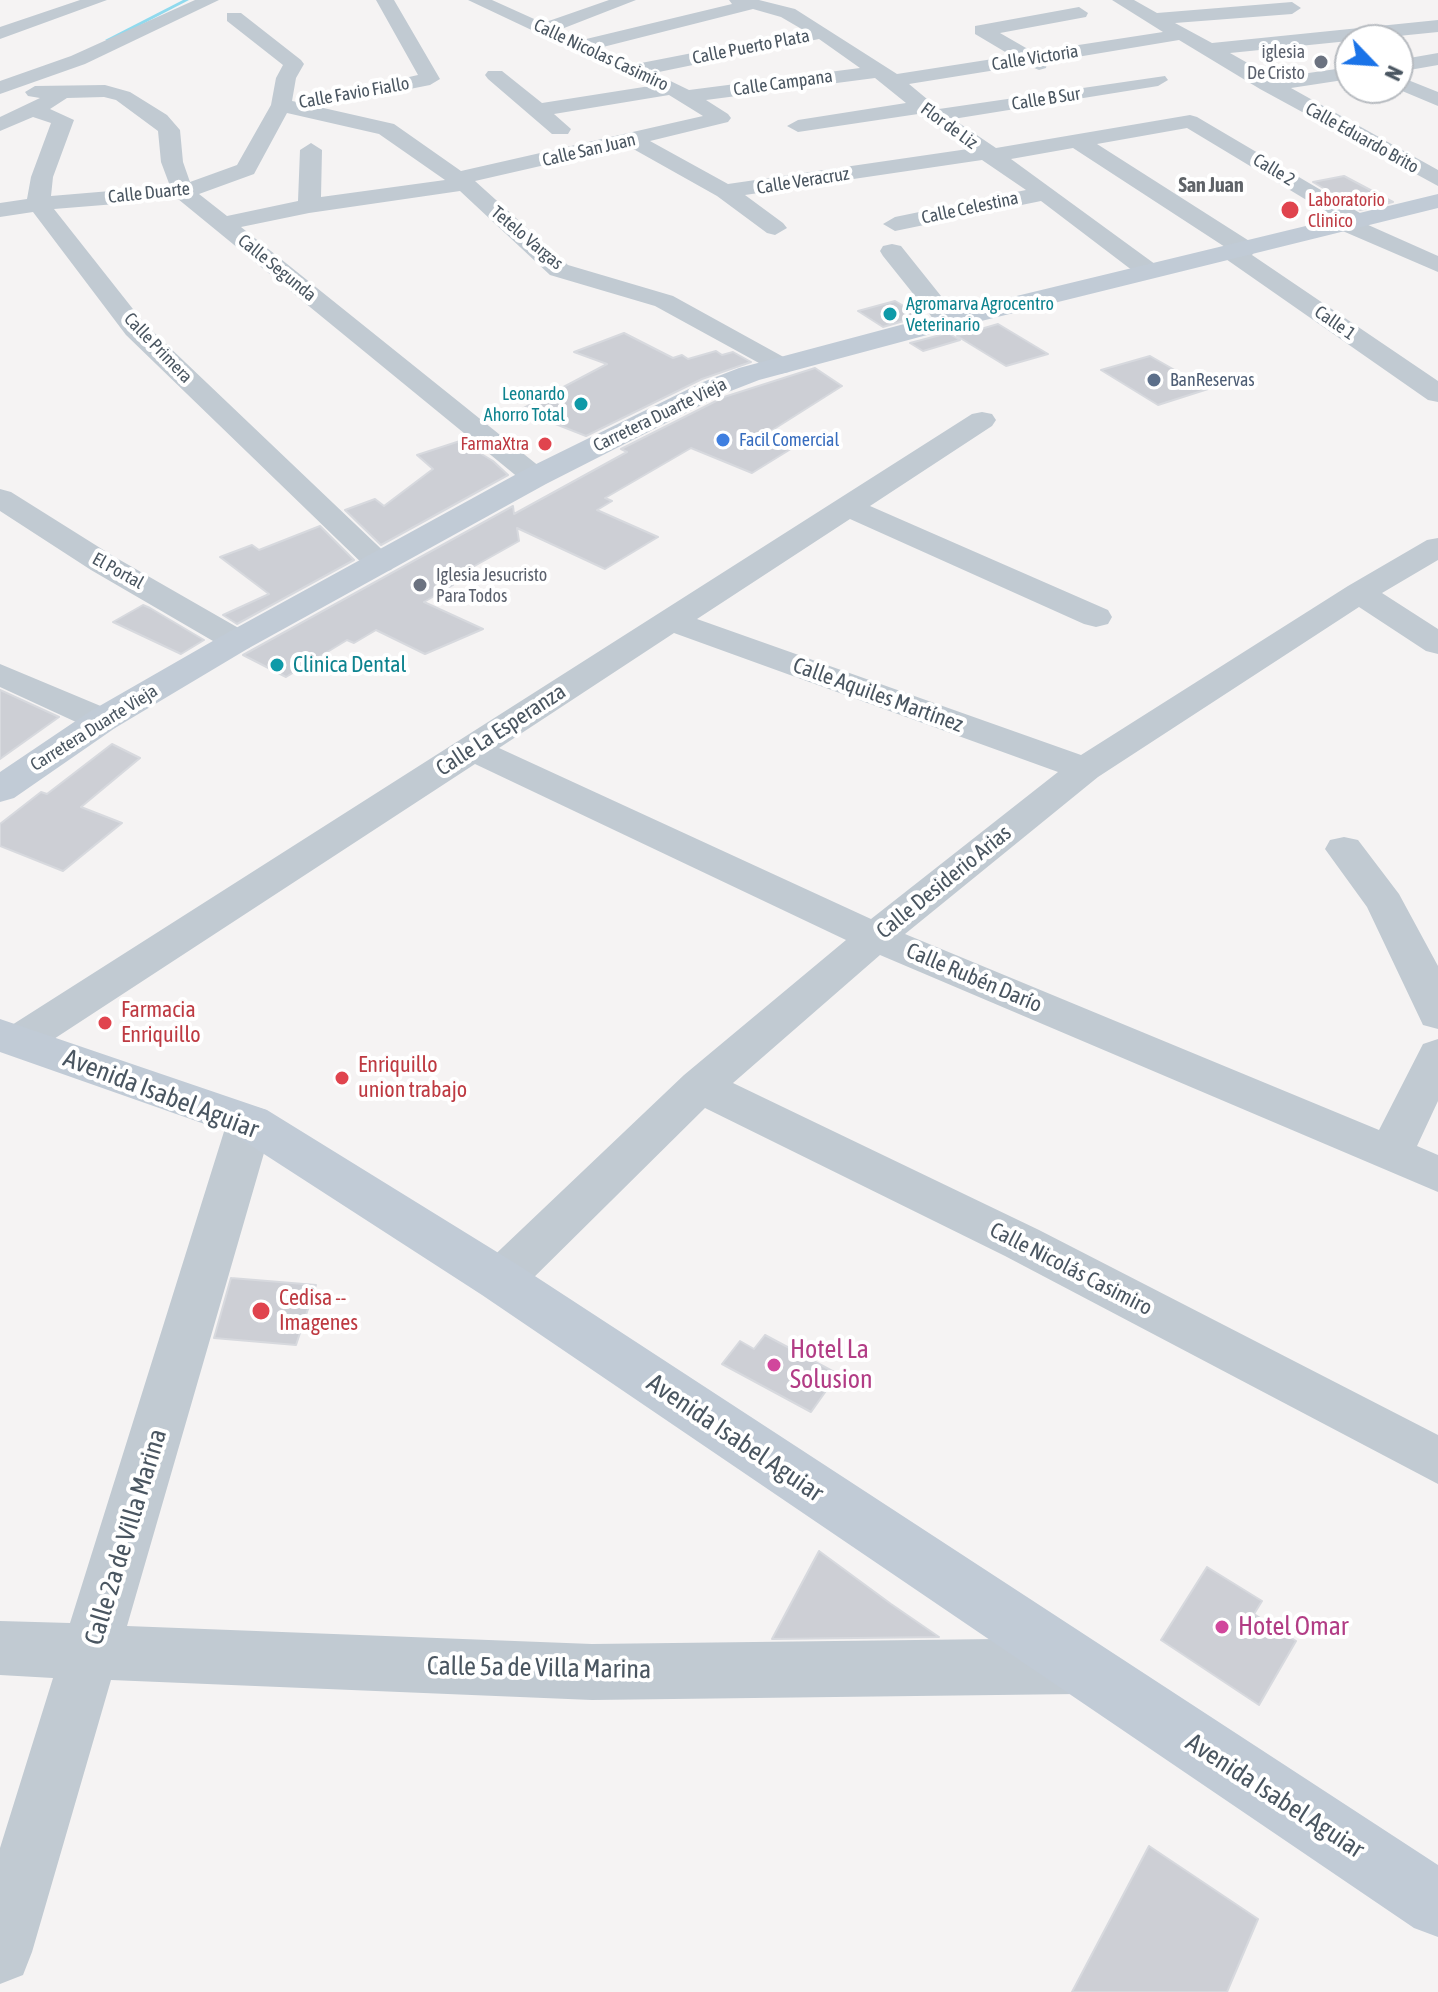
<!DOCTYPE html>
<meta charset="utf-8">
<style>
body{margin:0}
#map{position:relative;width:1438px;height:1992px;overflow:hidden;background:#f5f3f3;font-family:"Asap Condensed",sans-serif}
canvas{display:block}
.north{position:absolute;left:1334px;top:24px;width:80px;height:80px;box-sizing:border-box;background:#fff;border:2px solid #b7bbc0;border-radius:50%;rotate:115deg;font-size:22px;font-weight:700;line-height:32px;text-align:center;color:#4a5661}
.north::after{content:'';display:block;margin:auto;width:28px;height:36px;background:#1a73e8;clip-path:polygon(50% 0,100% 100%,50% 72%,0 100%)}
</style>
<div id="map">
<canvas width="1438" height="1992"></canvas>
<div class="north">N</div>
</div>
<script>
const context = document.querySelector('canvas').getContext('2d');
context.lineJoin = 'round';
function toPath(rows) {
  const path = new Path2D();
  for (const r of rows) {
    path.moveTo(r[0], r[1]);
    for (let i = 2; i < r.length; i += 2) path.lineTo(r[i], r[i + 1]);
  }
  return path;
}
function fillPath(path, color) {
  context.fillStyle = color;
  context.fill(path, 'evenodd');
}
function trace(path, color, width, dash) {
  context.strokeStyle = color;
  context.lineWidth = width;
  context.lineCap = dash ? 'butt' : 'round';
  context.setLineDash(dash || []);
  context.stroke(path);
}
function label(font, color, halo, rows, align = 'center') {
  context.font = font + ' "Asap Condensed",sans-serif';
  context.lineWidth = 8;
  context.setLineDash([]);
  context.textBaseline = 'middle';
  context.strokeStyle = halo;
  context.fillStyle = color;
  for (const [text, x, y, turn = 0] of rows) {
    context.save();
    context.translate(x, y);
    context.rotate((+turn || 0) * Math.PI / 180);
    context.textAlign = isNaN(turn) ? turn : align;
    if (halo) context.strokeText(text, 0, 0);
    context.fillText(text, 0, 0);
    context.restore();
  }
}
const stream = toPath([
 [183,0,189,0,110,41,105,40,183,0]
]);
const building = toPath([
 [1344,176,1393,202,1360,210,1313,182,1344,176],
 [895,301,921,316,883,327,858,311,895,301],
 [998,324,1048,354,1006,366,957,336,998,324],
 [624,333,673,358,682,355,688,359,716,351,722,355,733,352,751,362,702,379,586,436,520,410,607,364,574,352,624,333],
 [948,333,960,340,923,351,910,343,948,333],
 [1150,356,1208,389,1158,405,1101,370,1150,356],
 [815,368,842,386,763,436,794,447,752,473,691,448,605,498,612,501,597,510,658,537,605,569,517,528,519,541,446,582,453,585,424,602,483,629,425,654,376,630,354,643,347,640,286,677,243,655,513,506,514,514,627,452,621,449,724,397,815,368],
 [460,441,493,461,508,475,381,545,345,510,375,499,384,506,433,469,417,455,460,441],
 [320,526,354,560,237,624,223,615,269,594,220,557,252,545,259,550,320,526],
 [143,605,150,608,204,640,181,654,113,622,143,605],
 [0,690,59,717,0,759,0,690],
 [112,744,140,758,81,807,122,823,63,871,0,846,0,824,41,792,47,794,112,744],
 [231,1278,316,1285,296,1345,214,1338,231,1278],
 [765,1335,838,1374,811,1412,722,1364,740,1341,754,1349,765,1335],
 [819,1551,891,1604,939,1637,772,1639,819,1551],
 [1207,1567,1262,1601,1254,1614,1296,1641,1259,1705,1161,1640,1207,1567],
 [1149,1846,1258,1919,1227,1992,1072,1992,1149,1846]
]);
const minor = toPath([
 [80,0,107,0,0,39,0,27,80,0],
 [195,0,219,0,85,64,0,94,0,81,71,56,195,0],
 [376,0,394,0,440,79,430,85,319,107,394,124,461,171,703,116,669,95,554,114,571,129,568,134,552,134,488,79,485,75,488,71,502,71,542,103,650,86,468,0,492,0,543,23,609,0,636,0,559,30,582,40,732,4,729,0,759,0,795,9,897,74,1012,56,975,34,975,26,1079,7,1088,13,1086,17,1000,33,1033,52,1163,32,1112,0,1134,0,1157,13,1292,2,1301,8,1292,14,1175,23,1212,43,1438,20,1438,32,1230,53,1274,78,1350,67,1350,79,1291,88,1438,170,1438,186,1260,89,1179,40,1047,62,1046,68,1039,70,1027,65,909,84,939,109,1165,76,1168,80,1158,86,953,119,996,148,1190,115,1197,117,1365,216,1366,224,1438,256,1438,272,1338,229,1334,224,1338,219,1187,128,1097,144,1254,244,1257,249,1252,255,1438,381,1438,402,1428,400,1223,257,1220,252,1225,247,1073,148,1011,159,1159,267,1162,272,1159,277,1141,277,1041,201,895,231,883,224,895,217,1026,190,982,160,745,195,783,223,787,228,775,235,767,233,717,196,628,146,475,181,568,265,673,296,789,360,792,366,789,372,779,374,655,306,550,275,460,191,309,213,241,227,545,471,550,477,545,483,535,486,525,483,178,199,54,209,144,323,396,563,391,570,380,572,369,570,126,335,33,212,0,217,0,203,27,199,31,177,51,123,33,117,0,131,0,117,40,98,28,96,25,92,35,86,105,85,130,92,167,115,180,130,183,162,190,182,237,165,271,105,276,78,283,65,227,21,227,13,241,13,301,60,304,64,296,78,292,101,297,102,418,75,376,0],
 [753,9,781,17,805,31,636,64,599,48,753,9],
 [819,39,860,68,689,90,654,73,819,39],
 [875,78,906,103,798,120,787,126,798,132,918,114,968,149,728,184,650,141,728,122,731,118,728,114,706,100,875,78],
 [104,97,116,100,158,131,161,162,170,186,51,196,53,177,74,120,50,109,67,98,104,97],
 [287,113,379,134,445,180,321,197,322,150,311,143,300,150,298,201,227,216,199,194,254,174,287,113],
 [1438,53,1438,65,1398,72,1398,60,1438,53],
 [1398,76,1438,92,1438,106,1395,88,1398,88,1398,76],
 [892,244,901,246,961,321,957,326,939,326,883,256,880,251,883,246,892,244],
 [982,412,992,414,996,420,992,426,870,506,1108,610,1112,617,1108,624,1096,627,1084,624,850,519,697,619,1081,755,1348,586,1427,540,1438,538,1438,560,1382,593,1438,629,1438,654,1426,651,1359,607,1098,777,905,934,1379,1130,1423,1044,1438,1039,1438,1101,1417,1146,1438,1155,1438,1192,880,955,733,1083,1039,1230,1438,1435,1438,1484,1005,1256,705,1108,517,1294,500,1300,483,1294,476,1280,483,1266,684,1075,846,940,475,764,34,1052,19,1056,4,1052,0,1037,4,1030,972,414,982,412],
 [674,633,1058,772,871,919,499,748,674,633],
 [0,489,11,492,113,556,249,634,254,641,249,648,237,651,225,648,91,570,0,511,0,489],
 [0,664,115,712,120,720,115,728,102,731,89,728,0,687,0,664],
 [1344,837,1358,840,1399,894,1438,966,1438,1029,1423,1025,1367,907,1325,849,1330,840,1344,837],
 [250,1105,266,1110,273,1122,127,1626,592,1644,1078,1638,1099,1646,1107,1666,1099,1686,1078,1694,592,1700,111,1680,32,1952,23,1975,0,1984,0,1848,53,1678,0,1675,0,1621,70,1623,227,1122,234,1110,250,1105]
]);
const secondary = toPath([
 [1438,194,1438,208,957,327,759,380,723,394,546,484,249,648,115,728,14,798,0,802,0,772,89,712,225,634,524,470,703,382,739,368,938,315,1438,194],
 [0,1019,267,1110,518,1265,1438,1865,1438,1937,1414,1928,482,1295,233,1134,0,1052,0,1019]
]);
const markers = [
 [1321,62,8,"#6b7280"],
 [1290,210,10,"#e0444e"],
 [890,314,8,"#0f9aa8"],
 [1154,380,8,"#5c6f8a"],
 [581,404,8,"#0f9aa8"],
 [723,440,8,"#3f7fe0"],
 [545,444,8,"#e0444e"],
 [420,585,8,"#6b7280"],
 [277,665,8,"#0f9aa8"],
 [105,1023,8,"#e0444e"],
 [342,1078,8,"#e0444e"],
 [261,1311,10,"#e0444e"],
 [774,1365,8,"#d1479c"],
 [1222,1627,8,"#d1479c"]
];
const farStreetnames = [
 ["Calle Puerto Plata",751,47,-11],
 ["Calle Nicolas Casimiro",601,55,25],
 ["Calle Victoria",1035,58,-9],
 ["Calle Campana",783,83,-8],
 ["Calle Favio Fiallo",354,93,-10],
 ["Calle B Sur",1046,99,-9],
 ["Flor de Liz",949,126,36],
 ["Calle Eduardo Brito",1362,138,29],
 ["Calle San Juan",589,150,-13],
 ["Calle 2",1274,170,31],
 ["Calle Veracruz",803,181,-9],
 ["Calle Duarte",149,193,-6],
 ["Calle Celestina",970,208,-12],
 ["Tetelo Vargas",527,238,40],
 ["Calle Segunda",277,268,39],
 ["Calle 1",1335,323,35],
 ["Calle Primera",158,348,46],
 ["Carretera Duarte Vieja",660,415,-26],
 ["El Portal",118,571,29],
 ["Carretera Duarte Vieja",94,728,-32]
];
const farWorshipnames = [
 ["iglesia",1305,52],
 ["De Cristo",1305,73],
 ["Iglesia Jesucristo",436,575,"left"],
 ["Para Todos",436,596,"left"]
];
const farHealthnames = [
 ["Laboratorio",1308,200],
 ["Clinico",1308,221],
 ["FarmaXtra",529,444,"right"]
];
const farCulturenames = [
 ["Agromarva Agrocentro",906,304],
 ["Veterinario",906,325],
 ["Leonardo",565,394,"right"],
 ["Ahorro Total",565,415,"right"]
];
const farServicenames = [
 ["BanReservas",1170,380]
];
const farShopnames = [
 ["Facil Comercial",739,440]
];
const farNeighbourhoodnames = [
 ["San Juan",1211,186]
];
const cultureNames = [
 ["Clinica Dental",293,665]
];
const streetNames = [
 ["Calle Aquiles Martínez",878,695,20],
 ["Calle La Esperanza",501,730,-33],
 ["Calle Desiderio Arias",944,882,-39],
 ["Calle Rubén Darío",974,978,23],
 ["Calle Nicolás Casimiro",1071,1269,27]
];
const healthNames = [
 ["Farmacia",121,1010],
 ["Enriquillo",121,1035],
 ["Enriquillo",358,1065],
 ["union trabajo",358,1090],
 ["Cedisa --",279,1298],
 ["Imagenes",279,1323]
];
const nearStreetnames = [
 ["Avenida Isabel Aguiar",161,1094,21],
 ["Avenida Isabel Aguiar",735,1438,34],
 ["Calle 2a de Villa Marina",126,1537,-73],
 ["Calle 5a de Villa Marina",539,1668,1],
 ["Avenida Isabel Aguiar",1275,1796,33]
];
const nearHotelnames = [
 ["Hotel La",790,1350],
 ["Solusion",790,1380],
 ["Hotel Omar",1238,1627]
];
fillPath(stream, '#90daee');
fillPath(building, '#cdcfd5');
trace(building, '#d7d9de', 2);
fillPath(minor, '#c1cad2');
fillPath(secondary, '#c1cbd6');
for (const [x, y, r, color] of markers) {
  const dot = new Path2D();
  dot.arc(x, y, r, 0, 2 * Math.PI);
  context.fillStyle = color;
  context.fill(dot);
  trace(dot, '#fff', 3);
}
label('18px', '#4a5661', '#fff', farStreetnames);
label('18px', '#5b616d', '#fff', farWorshipnames, 'right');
label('18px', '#be3a42', '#fff', farHealthnames, 'left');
label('18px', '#0d838f', '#fff', farCulturenames, 'left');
label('18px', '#4e5e75', '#fff', farServicenames, 'left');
label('18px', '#366cbe', '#fff', farShopnames, 'left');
label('bold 20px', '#5f6368', '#fff', farNeighbourhoodnames);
label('22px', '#0d838f', '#fff', cultureNames, 'left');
label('22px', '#4a5661', '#fff', streetNames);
label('22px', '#be3a42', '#fff', healthNames, 'left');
label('26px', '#4a5661', '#fff', nearStreetnames);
label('26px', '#b23c85', '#fff', nearHotelnames, 'left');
</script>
